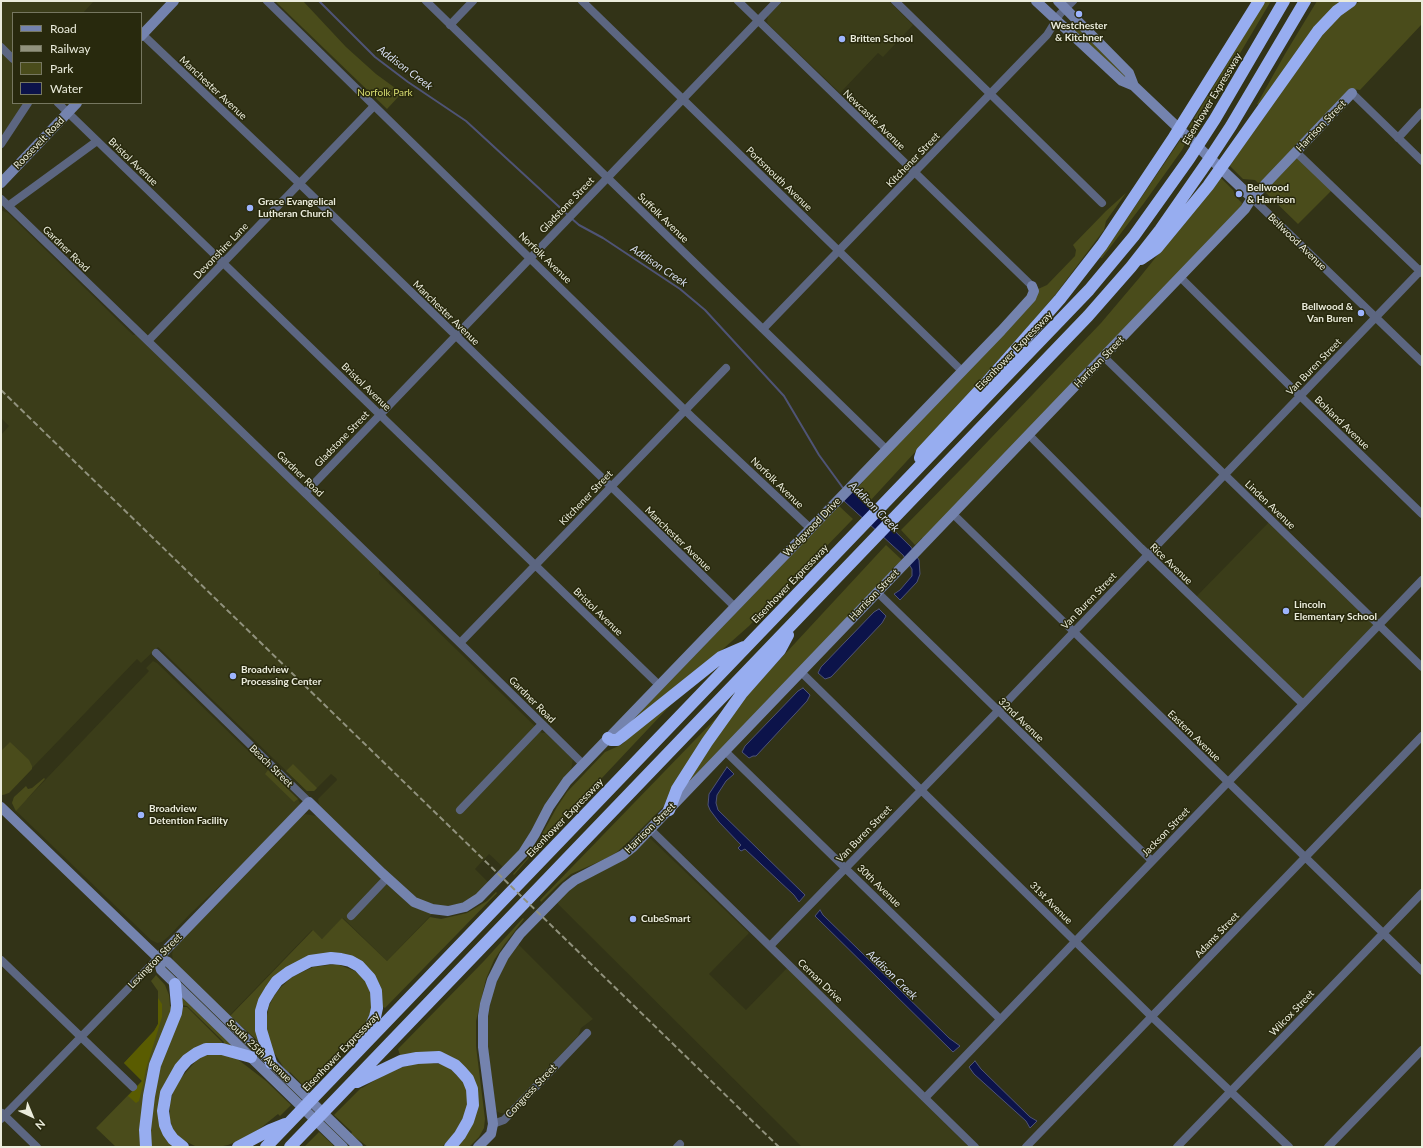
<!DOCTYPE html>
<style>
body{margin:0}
#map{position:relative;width:1423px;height:1148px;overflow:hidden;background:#323317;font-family:Lato,sans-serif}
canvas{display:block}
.frame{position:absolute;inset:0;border:2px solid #ebecdc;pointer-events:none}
.legend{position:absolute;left:12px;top:12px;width:130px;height:92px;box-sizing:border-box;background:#28290d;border:1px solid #767760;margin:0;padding:5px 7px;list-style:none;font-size:12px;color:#ebecdc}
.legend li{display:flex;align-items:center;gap:8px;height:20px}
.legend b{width:20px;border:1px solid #767760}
.north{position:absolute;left:12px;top:1096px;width:40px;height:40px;-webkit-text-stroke:3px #28290d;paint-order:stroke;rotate:136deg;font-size:11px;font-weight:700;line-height:16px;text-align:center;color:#ebecdc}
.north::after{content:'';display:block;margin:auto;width:14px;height:18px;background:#ebecdc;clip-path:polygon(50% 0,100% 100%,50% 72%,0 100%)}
</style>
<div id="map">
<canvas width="1423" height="1148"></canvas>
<div class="frame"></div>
<ul class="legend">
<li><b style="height:5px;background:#7483ae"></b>Road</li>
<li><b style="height:5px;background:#91927d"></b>Railway</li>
<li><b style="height:11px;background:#4a4c1b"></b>Park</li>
<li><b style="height:11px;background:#0c134a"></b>Water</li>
</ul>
<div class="north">N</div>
</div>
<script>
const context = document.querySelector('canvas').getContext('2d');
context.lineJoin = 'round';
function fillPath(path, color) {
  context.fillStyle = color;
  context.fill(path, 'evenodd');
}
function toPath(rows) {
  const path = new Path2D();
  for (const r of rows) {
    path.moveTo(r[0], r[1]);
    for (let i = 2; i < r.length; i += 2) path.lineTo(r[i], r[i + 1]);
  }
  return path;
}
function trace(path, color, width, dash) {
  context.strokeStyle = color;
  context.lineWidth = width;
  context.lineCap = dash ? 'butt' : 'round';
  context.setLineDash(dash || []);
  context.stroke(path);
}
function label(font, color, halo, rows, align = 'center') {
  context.font = font + ' Lato,sans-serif';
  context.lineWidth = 3;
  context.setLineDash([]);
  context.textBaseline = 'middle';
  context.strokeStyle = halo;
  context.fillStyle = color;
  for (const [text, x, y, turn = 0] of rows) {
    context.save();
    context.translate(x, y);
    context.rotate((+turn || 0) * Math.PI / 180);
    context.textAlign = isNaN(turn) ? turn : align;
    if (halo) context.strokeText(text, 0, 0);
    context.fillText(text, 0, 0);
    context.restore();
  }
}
const built = toPath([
 [1,1,94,1,83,13,13,13,13,103,23,103,1,138],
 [783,1,889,1,913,25,883,57,878,53,840,93,768,24,767,21,768,16],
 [1,210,8,213,133,335,136,335,379,570,379,574,542,733,546,733,573,759,571,771,560,783,549,798,523,846,504,868,489,854,475,869,489,883,481,891,463,903,447,906,427,904,415,898,319,805,318,799,337,780,336,778,331,774,314,791,307,791,158,647,141,663,137,659,9,792,5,795,1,795,1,435,9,426,1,418],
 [1271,520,1377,623,1303,701,1195,598],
 [153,661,157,663,298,799,300,803,299,806,247,860,190,914,168,937,162,942,157,943,151,940,15,810,12,803,14,797,27,799,149,671,146,668],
 [305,814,317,816,412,906,432,914,387,961,343,918,322,939,312,930,229,1016,173,961,172,954,174,948,300,817],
 [648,838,651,839,749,933,709,974,746,1010,787,968,969,1147,802,1147,556,902,572,888,587,878,616,864,629,855],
 [518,944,593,1019,581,1028,578,1036,508,1111,504,1113,500,1113,496,1111,487,1044,487,1022,493,990,508,957]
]);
const green = toPath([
 [275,1,303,1,346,47,376,74,402,93,387,109],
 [1265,1,1271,1,1194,131,1189,127],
 [1317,1,1343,1,1259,105,1257,104,1285,54],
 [1360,1,1422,1,1422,24,1360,90,1352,89,1259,184,1255,180,1243,179,1229,165,1317,39,1334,20],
 [1073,23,1126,75,1125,78,1070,26],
 [1181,139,1185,144,1182,150,1144,203,1102,258,1100,258],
 [1296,156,1332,190,1298,224,1263,190],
 [1220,177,1233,190,1236,197,1242,203,1241,207,924,538,922,538,915,545,901,530,968,462,1101,323,1140,277],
 [1126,193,1106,221,1104,230,1055,295,1000,360,870,501,857,488,863,482,862,481,1038,289,1047,285,1075,256,1076,250,1073,245,1106,211],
 [839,506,853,519,749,626,705,665,619,734],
 [886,545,902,560,892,569,893,570,684,788,733,710],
 [681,694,553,830,514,875,513,874,531,854,557,807,567,792,605,752,621,745,626,741,625,739],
 [723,711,665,807,664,806,627,843,617,852,605,859,571,874,558,885,541,902,540,900],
 [10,742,29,760,32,766,32,769,9,793,2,795,1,751],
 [293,764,317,788,314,791,307,791,286,771],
 [268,770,298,799,294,802,265,774],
 [44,778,45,779,16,811,12,803,14,797,26,786,28,789,32,788],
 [496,892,497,893,385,1008,381,1006,376,981,329,955,269,986,259,1042,230,1016,313,930,322,939,342,918,387,961,430,917,441,919,467,913,487,901],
 [523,918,524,919,504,945,494,960,486,979,476,1021,476,1046,485,1119,484,1128,479,1137,469,1147,455,1147,475,1114,461,1064,400,1055,398,1049,484,961],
 [337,964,355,971,361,976,366,982,371,993,372,1002,369,1020,340,1049,306,1088,290,1072,289,1073,286,1071,271,1048,267,1038,266,1020,269,1006,274,996,281,987,292,977,313,967],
 [156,975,165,985,169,995,170,1006,173,1007,143,1147,116,1147,96,1128,142,1081,124,1063,154,1031,158,1024,158,991,151,981],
 [181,997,182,997,238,1049,224,1045,224,1042,187,1006,181,1005],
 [181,1007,187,1007,222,1042,222,1045,197,1049,160,1104,177,1147,149,1147,155,1080],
 [219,1053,236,1058,266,1081,291,1105,280,1116,278,1114,262,1127,243,1139,228,1145,218,1147,197,1147,181,1139,176,1134,172,1127,170,1120,170,1103,173,1092,180,1079,194,1063,201,1057,209,1054],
 [419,1063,432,1063,441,1064,449,1068,462,1079,466,1087,468,1098,467,1108,464,1120,449,1140,442,1147,368,1147,351,1134,352,1132,334,1115,361,1088,362,1088,382,1076,399,1068],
 [319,1132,332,1144,334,1147,304,1147]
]);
const forest = toPath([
 [158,998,162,1004,162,1017,146,1069,143,1085,139,1101,136,1103,128,1096,142,1081,124,1063,154,1031,158,1024]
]);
const water = toPath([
 [854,491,911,547,919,560,920,574,917,582,900,600,894,594,900,590,912,576,912,569,903,555,844,501,854,491],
 [879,609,886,616,882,623,831,677,825,679,818,673,821,667,874,612,879,609],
 [803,688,810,695,807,701,756,756,753,756,749,758,742,752,745,746,798,691,803,688],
 [727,767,734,774,726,781,717,795,716,803,718,810,805,895,799,902,794,895,745,849,741,851,738,848,741,845,719,822,710,810,708,805,709,794,727,767],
 [820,910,823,915,896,986,949,1038,960,1046,953,1052,815,916,820,910],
 [975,1061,981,1069,1030,1117,1037,1121,1030,1128,1026,1121,974,1074,969,1067,975,1061]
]);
const stream = toPath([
 [319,1,375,57,408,82,466,121,568,215],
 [571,218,579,225,603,238,680,289,705,310,784,396,819,455,843,488]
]);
const street = toPath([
 [267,1,692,417,810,528],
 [426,1,886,449],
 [582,1,962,371],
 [738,1,1032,286],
 [895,1,1102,203],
 [450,25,473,1],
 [142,34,299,183,735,607],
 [1,47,13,59],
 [1352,93,1422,161],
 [58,103,659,685],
 [1398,138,1422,112],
 [1,144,28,103],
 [1296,152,1422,273],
 [1252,198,1422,362],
 [1,199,460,643,583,764],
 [8,206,97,141],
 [1180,277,1293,389,1422,514],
 [763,329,1047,35,1060,14,1073,1],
 [148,341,374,106],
 [1104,357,1422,667],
 [1029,435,1141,548,1303,704],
 [305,493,777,1],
 [953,514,1422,971],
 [877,592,1152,861],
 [460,643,726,368],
 [156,653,309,802],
 [801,672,1152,1017,1289,1147],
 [725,751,1000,1019],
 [460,810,542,724],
 [650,829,975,1147],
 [351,916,387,878],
 [770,946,998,711,1422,269],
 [1,960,133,1087],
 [925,1098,1422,580],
 [2,1113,37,1147],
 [1,1119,158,958],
 [493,1124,504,1120,587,1033],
 [677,1147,680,1144],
 [1026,1147,1422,736],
 [1177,1147,1422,893],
 [1328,1147,1422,1050]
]);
const secondary = toPath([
 [1036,1,1122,81,1134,86,1252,198],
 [1058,1,1129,73,1134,86],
 [141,36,174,1],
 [1,183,77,103],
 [1,807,158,958,168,962,358,1147],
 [158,958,309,802,382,873,414,902,432,909,448,911,465,907,479,898,523,853,535,834,549,807,567,781,1001,331,1031,298,1034,291,1032,286],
 [158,958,161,970,343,1147],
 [478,1147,491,1134,493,1124,483,1047,483,1016,485,1004,492,980,504,956,520,934,566,887,575,880,623,855,633,847,1245,209,1252,198,1352,93]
]);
const highway = toPath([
 [1141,259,1157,248,1208,186,1318,31,1337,11,1351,1],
 [920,458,922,452,987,382,1060,299,1102,245,1174,137,1259,1],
 [608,738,611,740,617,740,621,737,721,657,744,647],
 [669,810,677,789,707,742,742,693,780,650,788,635],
 [271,1063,261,1030,261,1011,264,1001,270,991,277,981,289,972,310,961,331,958,341,959,350,961,359,966,370,978,376,991,377,1008,375,1017,364,1041],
 [357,1082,401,1061,417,1058,439,1057,455,1065,461,1071,468,1079,472,1089,473,1105,468,1121,460,1135,450,1147],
 [146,1147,145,1130,149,1096,155,1065,176,1013,177,1006,175,984],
 [183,1147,173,1139,168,1132,165,1125,163,1111,166,1093,180,1068,187,1060,197,1053,206,1049,222,1049,251,1057],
 [238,1147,270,1130,285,1124],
 [266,1147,1089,290,1134,236,1189,159,1215,119,1284,1],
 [290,1147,1088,316,1131,267,1160,230,1208,161,1231,126,1305,1]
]);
const rail = toPath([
 [1,390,779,1147]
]);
const markers = [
 [1079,14,4,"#9db4fd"],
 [842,39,4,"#9db4fd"],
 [1239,194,4,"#9db4fd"],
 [250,208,4,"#9db4fd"],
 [1361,313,4,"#9db4fd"],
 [1286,611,4,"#9db4fd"],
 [233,676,4,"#9db4fd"],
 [141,815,4,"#9db4fd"],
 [633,919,4,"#9db4fd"]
];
const poiNames = [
 ["Westchester",1079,26,"center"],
 ["& Kitchner",1079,38,"center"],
 ["Britten School",850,39],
 ["Bellwood",1247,188],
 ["& Harrison",1247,200],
 ["Grace Evangelical",258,202],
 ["Lutheran Church",258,214],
 ["Bellwood &",1353,307,"right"],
 ["Van Buren",1353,319,"right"],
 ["Lincoln",1294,605],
 ["Elementary School",1294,617],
 ["Broadview",241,670],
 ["Processing Center",241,682],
 ["Broadview",149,809],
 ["Detention Facility",149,821],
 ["CubeSmart",641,919]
];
const streetNames = [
 ["Manchester Avenue",213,88,43],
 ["Eisenhower Expressway",1212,99,-59],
 ["Newcastle Avenue",874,120,44],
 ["Harrison Street",1321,126,-46],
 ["Roosevelt Road",39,143,-46],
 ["Kitchener Street",913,160,-46],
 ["Bristol Avenue",133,162,44],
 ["Portsmouth Avenue",779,179,44],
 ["Gladstone Street",567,205,-46],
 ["Suffolk Avenue",663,218,44],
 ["Bellwood Avenue",1297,242,44],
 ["Gardner Road",66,249,44],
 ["Devonshire Lane",221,251,-46],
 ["Norfolk Avenue",545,258,44],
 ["Manchester Avenue",446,313,44],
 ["Eisenhower Expressway",1014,351,-46],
 ["Harrison Street",1099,362,-46],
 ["Van Buren Street",1314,367,-46],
 ["Bristol Avenue",366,387,44],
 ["Bohland Avenue",1342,423,44],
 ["Gladstone Street",342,439,-46],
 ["Gardner Road",300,474,44],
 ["Norfolk Avenue",777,483,44],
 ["Kitchener Street",586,498,-46],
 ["Linden Avenue",1270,505,44],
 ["Wedgwood Drive",812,527,-46],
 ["Manchester Avenue",678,539,44],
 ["Rice Avenue",1171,564,44],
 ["Eisenhower Expressway",790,584,-46],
 ["Harrison Street",874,595,-46],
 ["Van Buren Street",1089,601,-46],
 ["Bristol Avenue",598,612,44],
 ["Gardner Road",532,700,45],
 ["32nd Avenue",1021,720,44],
 ["Eastern Avenue",1194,736,44],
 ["Beach Street",271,766,44],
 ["Eisenhower Expressway",565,818,-46],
 ["Harrison Street",650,828,-45],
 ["Jackson Street",1166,832,-46],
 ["Van Buren Street",864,834,-46],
 ["30th Avenue",879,886,44],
 ["31st Avenue",1051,903,45],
 ["Adams Street",1217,935,-46],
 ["Lexington Street",155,961,-46],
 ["Cernan Drive",820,981,44],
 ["Wilcox Street",1292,1013,-46],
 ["South 25th Avenue",259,1051,44],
 ["Eisenhower Expressway",341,1052,-46],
 ["Congress Street",531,1091,-47]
];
const parkNames = [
 ["Norfolk Park",385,93]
];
const waterNames = [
 ["Addison Creek",405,68,37],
 ["Addison Creek",659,266,34],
 ["Addison Creek",874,507,45],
 ["Addison Creek",892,975,44]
];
fillPath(built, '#3b3d19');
fillPath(green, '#4a4c1b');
fillPath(forest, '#5a5c01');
fillPath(water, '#0c134a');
trace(water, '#4f5476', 1);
trace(stream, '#4f5476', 2);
trace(street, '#5c6681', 8);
trace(secondary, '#7483ae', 10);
trace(highway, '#97adf0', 12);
trace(rail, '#91927d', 2, [6, 3]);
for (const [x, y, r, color] of markers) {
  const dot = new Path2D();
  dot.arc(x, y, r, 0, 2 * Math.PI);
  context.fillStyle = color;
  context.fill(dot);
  trace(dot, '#28290d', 1.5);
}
label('bold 10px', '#ebecdc', '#28290d', poiNames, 'left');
label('10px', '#ebecdc', '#28290d', streetNames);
label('10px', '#d7dc71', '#28290d', parkNames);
label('italic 11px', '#d6ddef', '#28290d', waterNames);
</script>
